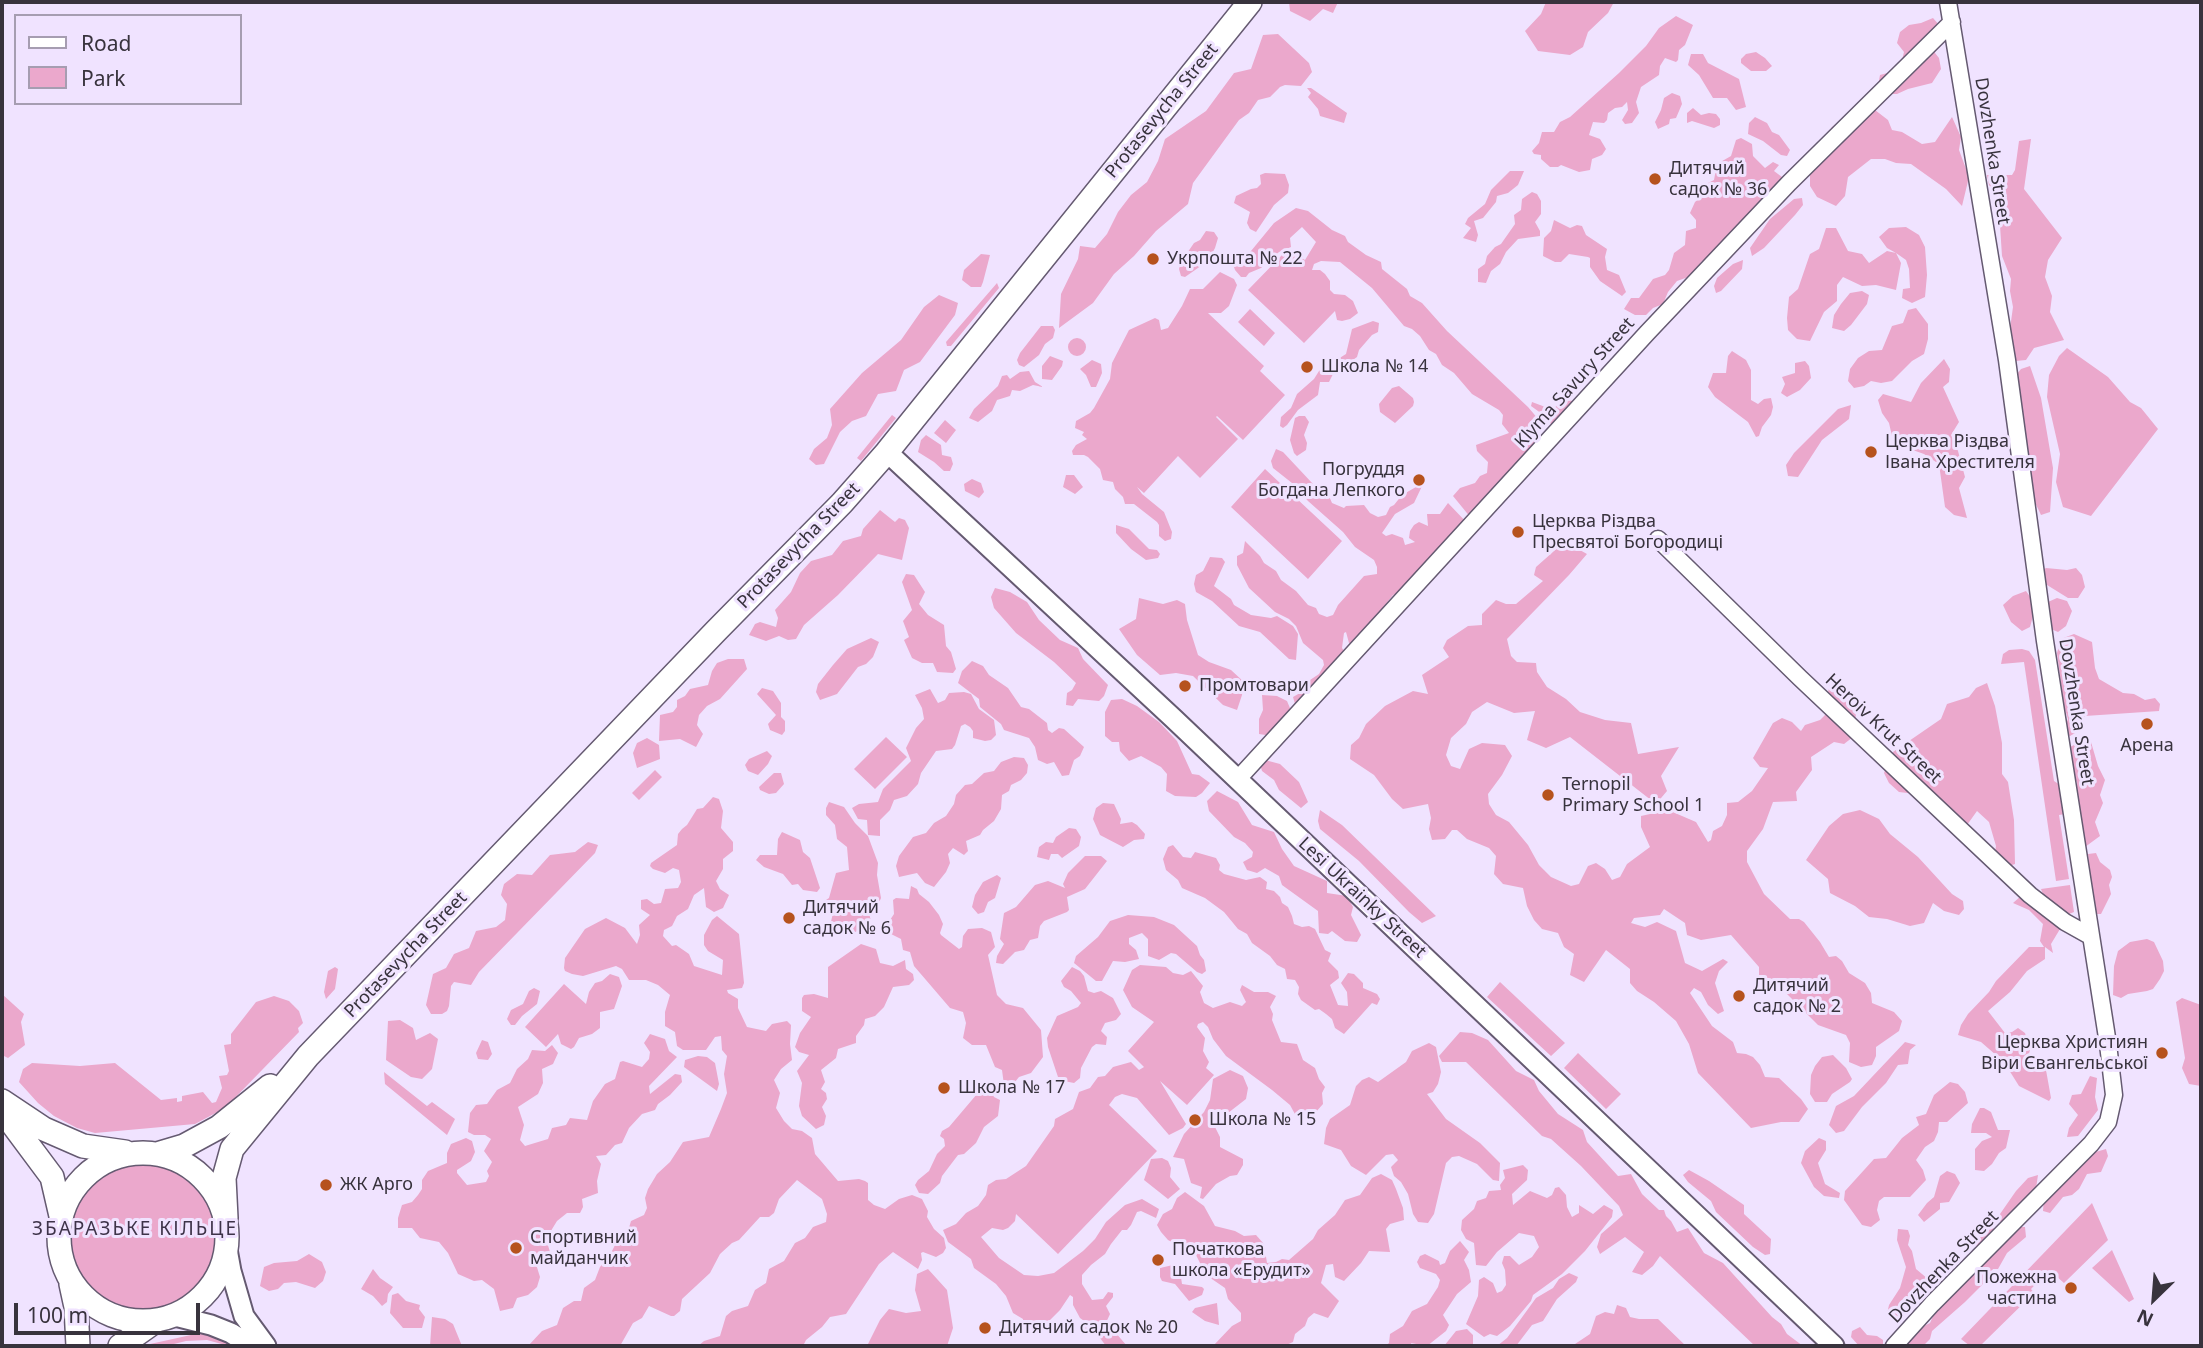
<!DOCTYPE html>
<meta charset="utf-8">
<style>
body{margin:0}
#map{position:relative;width:2203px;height:1348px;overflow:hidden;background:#f0e3ff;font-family:"Noto Sans",sans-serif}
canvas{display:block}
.frame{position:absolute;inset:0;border:4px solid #38333d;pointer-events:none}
.legend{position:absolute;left:14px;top:14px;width:228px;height:91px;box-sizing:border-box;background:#f0e3ff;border:2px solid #a69db1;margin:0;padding:9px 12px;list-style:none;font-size:21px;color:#38333d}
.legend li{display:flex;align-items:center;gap:14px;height:35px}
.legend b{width:35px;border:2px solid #a69db1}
.north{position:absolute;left:2119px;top:1264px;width:70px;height:70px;-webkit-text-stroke:5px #f0e3ff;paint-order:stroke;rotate:205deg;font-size:19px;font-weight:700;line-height:28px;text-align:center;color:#38333d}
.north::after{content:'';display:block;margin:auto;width:24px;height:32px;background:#38333d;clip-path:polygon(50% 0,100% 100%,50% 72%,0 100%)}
.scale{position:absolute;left:14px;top:1303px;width:186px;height:32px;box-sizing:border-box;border:4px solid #38333d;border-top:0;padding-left:9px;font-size:21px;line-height:24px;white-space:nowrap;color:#38333d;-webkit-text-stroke:5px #f0e3ff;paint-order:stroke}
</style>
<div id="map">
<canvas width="2203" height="1348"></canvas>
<div class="frame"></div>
<ul class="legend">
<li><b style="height:9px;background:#fff"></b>Road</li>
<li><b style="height:19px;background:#eba8cc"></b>Park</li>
</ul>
<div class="north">N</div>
<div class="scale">100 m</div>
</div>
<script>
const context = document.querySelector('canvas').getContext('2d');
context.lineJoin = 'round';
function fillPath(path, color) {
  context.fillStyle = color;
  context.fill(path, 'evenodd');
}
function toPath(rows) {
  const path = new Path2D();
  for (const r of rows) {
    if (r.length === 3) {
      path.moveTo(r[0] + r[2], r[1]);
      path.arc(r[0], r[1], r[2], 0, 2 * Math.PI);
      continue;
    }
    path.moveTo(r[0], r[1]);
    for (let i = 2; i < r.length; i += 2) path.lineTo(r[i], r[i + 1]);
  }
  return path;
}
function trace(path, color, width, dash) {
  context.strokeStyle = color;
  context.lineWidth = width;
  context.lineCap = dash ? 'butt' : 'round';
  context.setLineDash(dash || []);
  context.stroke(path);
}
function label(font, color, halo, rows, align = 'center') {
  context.font = font + ' "Noto Sans",sans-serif';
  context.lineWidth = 6;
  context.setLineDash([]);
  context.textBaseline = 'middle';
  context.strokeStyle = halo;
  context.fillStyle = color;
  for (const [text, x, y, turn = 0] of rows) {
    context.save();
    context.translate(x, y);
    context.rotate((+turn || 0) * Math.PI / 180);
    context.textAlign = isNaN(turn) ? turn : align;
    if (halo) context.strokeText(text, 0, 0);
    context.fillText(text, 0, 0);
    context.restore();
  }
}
const green = toPath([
 [1289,2,1338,2,1333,13,1323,9,1310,21,1290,11],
 [1546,2,1614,2,1608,13,1588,32,1583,47,1570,55,1538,51,1525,31,1541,14],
 [1676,16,1693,25,1685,45,1679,50,1678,60,1676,62,1665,58,1660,66,1659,75,1641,87,1636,102,1639,113,1632,123,1625,124,1622,120,1628,110,1627,102,1622,107,1615,108,1608,113,1607,120,1604,123,1593,122,1589,135,1600,139,1606,149,1602,155,1592,159,1590,170,1579,172,1561,165,1558,167,1550,167,1541,159,1541,155,1534,154,1532,151,1539,143,1542,132,1554,132,1560,122,1570,117,1619,73,1646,46,1659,28],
 [1933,18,1940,26,1935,53,1939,58,1941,69,1932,83,1908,89,1897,94,1884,94,1878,86,1880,75,1891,72,1901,64,1904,52,1897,43,1900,32,1909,25,1921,23],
 [1278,34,1309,63,1312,72,1301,86,1285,85,1280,87,1270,97,1258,100,1249,113,1239,120,1193,183,1188,204,1156,231,1134,256,1114,274,1093,303,1059,328,1061,294,1078,259,1080,246,1095,248,1107,234,1118,212,1131,195,1147,182,1158,161,1165,139,1206,111,1234,73,1251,69,1263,35],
 [1756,52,1765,58,1772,66,1766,71,1751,71,1741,63,1741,59,1746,54],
 [1691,54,1703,54,1708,63,1739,79,1746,107,1736,110,1727,98,1713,98,1699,75,1688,65],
 [1307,88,1311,88,1347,113,1344,123,1320,116,1318,109,1308,97,1311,93],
 [1672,93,1680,96,1682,104,1676,118,1670,119,1669,124,1658,129,1655,122,1661,110,1664,98],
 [1693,108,1701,115,1709,113,1716,114,1720,119,1720,125,1714,128,1692,121,1687,123,1687,113],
 [1875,110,1888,120,1892,130,1902,132,1922,144,1935,142,1952,117,1961,137,1959,150,1969,177,1962,206,1946,189,1911,164,1896,163,1885,159,1871,159,1848,177,1845,196,1836,206,1817,197,1810,186,1810,174,1831,140,1831,128,1837,123,1844,128,1865,119],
 [1755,117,1767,123,1772,132,1779,135,1790,150,1787,156,1781,155,1763,141,1748,134,1749,123],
 [1741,138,1752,144,1753,156,1765,168,1773,162,1779,165,1774,171,1782,177,1781,185,1770,190,1770,195,1719,250,1701,262,1694,275,1677,281,1668,292,1663,304,1653,308,1646,315,1635,315,1624,309,1631,298,1639,298,1653,279,1665,275,1669,270,1674,253,1685,245,1686,231,1696,228,1696,220,1690,213,1695,202,1703,195,1704,185,1714,180,1717,164,1731,156,1736,140],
 [2031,139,2024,189,2062,238,2048,260,2045,277,2052,296,2050,312,2064,340,2034,348,2026,360,2016,361,2009,336,2013,307,2010,291,2011,279,2002,256,1998,195,1989,185,1987,175,2012,175,2015,170,2019,141],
 [1510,171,1524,171,1518,185,1508,193,1497,196,1496,202,1483,218,1474,221,1478,235,1476,242,1463,238,1471,228,1465,224,1468,218,1485,204,1491,190],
 [1265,173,1285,174,1289,185,1288,193,1274,205,1256,232,1250,229,1247,223,1250,212,1234,203,1236,196,1251,189,1257,188,1261,184,1260,175],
 [1532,192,1537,194,1541,201,1541,214,1535,222,1540,231,1540,236,1518,239,1506,252,1500,264,1491,271,1486,283,1478,282,1478,269,1485,264,1487,256,1495,247,1501,244,1515,224,1514,215,1521,210,1522,199],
 [1802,198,1803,205,1795,215,1764,248,1752,256,1750,248,1770,219,1794,199],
 [1296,208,1308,211,1332,230,1345,236,1348,242,1366,255,1381,262,1382,269,1407,289,1410,296,1422,303,1447,331,1528,407,1539,420,1539,433,1542,443,1471,518,1453,496,1460,488,1475,483,1480,476,1487,473,1488,462,1477,451,1476,445,1509,433,1502,424,1503,415,1499,410,1472,394,1454,373,1442,365,1436,354,1429,350,1420,336,1412,329,1404,326,1372,288,1340,262,1321,261,1314,264,1312,270,1320,270,1325,274,1330,281,1330,290,1334,294,1345,295,1353,301,1358,313,1350,319,1342,321,1337,320,1335,311,1304,343,1248,290,1283,254,1285,255,1288,252,1294,253,1305,260,1316,242,1302,227,1290,238,1291,247,1279,252,1261,268,1249,273,1246,277,1241,277,1235,270,1233,264,1238,255,1251,251,1274,223],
 [1554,220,1570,228,1577,225,1582,226,1586,235,1607,249,1605,257,1607,270,1619,275,1626,292,1622,296,1600,281,1590,267,1590,258,1588,257,1569,254,1561,262,1555,262,1543,256,1544,238,1551,231],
 [1906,227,1919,235,1925,247,1927,275,1925,297,1912,303,1902,298,1903,289,1910,288,1909,269,1906,260,1896,253,1901,263,1896,290,1876,285,1862,286,1843,277,1837,285,1837,301,1824,312,1810,341,1797,339,1788,330,1787,318,1789,297,1798,289,1810,254,1819,249,1826,228,1836,228,1848,251,1862,254,1869,263,1887,251,1896,253,1887,248,1879,237,1889,228],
 [1206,231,1214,232,1218,238,1215,248,1208,261,1185,277,1181,276,1179,269,1181,262,1194,243,1200,240],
 [981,254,990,255,983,282,981,287,971,287,962,280,964,270],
 [1743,260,1742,269,1721,291,1716,293,1714,286,1717,278,1733,264],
 [1220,272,1234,279,1237,285,1229,306,1221,313,1208,313,1264,366,1260,371,1285,395,1243,440,1217,416,1216,417,1238,439,1200,478,1178,456,1144,493,1137,487,1142,494,1164,512,1172,532,1171,539,1165,541,1159,536,1159,525,1157,522,1134,504,1125,504,1123,497,1115,489,1113,482,1103,480,1100,469,1088,457,1084,455,1073,455,1072,451,1076,445,1087,439,1082,435,1084,432,1075,428,1076,421,1090,413,1094,408,1110,379,1112,363,1129,330,1155,318,1159,320,1161,330,1168,328,1182,306,1190,289,1203,289],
 [997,283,999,288,951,346,947,346,946,342],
 [1862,291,1869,295,1867,304,1851,325,1844,331,1832,328,1834,315,1841,304,1850,293],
 [939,295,958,303,955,315,920,362,904,370,896,391,878,394,866,416,852,421,840,432,824,464,816,465,809,459,814,449,827,438,832,425,830,409,862,373,901,340,924,307],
 [1916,308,1928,324,1928,339,1924,354,1912,361,1892,381,1881,383,1871,381,1864,386,1854,388,1848,381,1850,369,1858,358,1869,351,1882,350,1892,326,1903,323,1908,310],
 [1250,309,1275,333,1264,346,1238,322],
 [1373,321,1379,323,1378,332,1372,335,1359,350,1357,357,1333,374,1329,382,1320,382,1318,395,1298,410,1287,425,1283,428,1280,426,1281,417,1291,408,1297,394,1314,379,1319,371,1346,354,1352,329],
 [1041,326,1053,326,1055,330,1053,338,1045,344,1039,355,1024,367,1019,365,1017,360,1020,353],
 [1077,347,9],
 [2067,348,2108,377,2130,402,2141,408,2158,429,2091,516,2063,507,2056,482,2060,454,2047,397,2049,375,2059,356],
 [1732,351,1746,360,1751,370,1751,400,1758,404,1764,399,1771,398,1773,407,1771,415,1762,427,1759,436,1756,437,1748,422,1715,397,1708,387,1713,373,1726,373,1728,356],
 [1050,356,1063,361,1062,366,1052,380,1042,379,1042,366],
 [1944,359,1950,369,1949,382,1943,387,1959,422,1951,435,1958,451,1965,477,1959,488,1967,518,1954,515,1945,507,1939,464,1924,454,1904,447,1892,436,1889,423,1882,413,1878,400,1883,394,1911,402,1921,383],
 [1092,360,1101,364,1102,373,1096,387,1091,387,1086,375,1080,369],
 [1805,361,1809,366,1811,378,1800,390,1787,397,1781,393,1785,384,1782,377,1795,373,1795,363],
 [2030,366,2041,398,2053,468,2050,512,2041,515,2032,496,2032,479,2026,459,2016,375,2021,369],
 [1029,371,1035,382,1043,387,1033,385,1020,391,1012,390,1010,396,997,400,992,411,978,422,969,418,974,409,998,386,1002,376,1007,375,1010,379,1020,372],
 [1399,386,1413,398,1414,402,1413,406,1395,423,1380,412,1379,404,1392,388],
 [1564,400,1574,401,1573,414,1553,430,1549,419,1531,406,1532,402,1548,408,1554,408],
 [1851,405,1849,419,1822,440,1798,477,1788,476,1786,465,1794,453,1838,409],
 [892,415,896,418,861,461,857,458],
 [1299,416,1305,416,1309,422,1304,435,1307,443,1306,450,1297,456,1294,453,1290,440,1295,418],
 [945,420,956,430,946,443,934,433],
 [926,435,941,445,942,455,951,457,953,464,950,471,944,471,934,462,918,452,921,440],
 [1276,449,1283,452,1313,484,1329,496,1332,503,1344,508,1346,506,1364,505,1370,513,1378,517,1386,515,1390,507,1394,505,1402,495,1416,487,1420,480,1423,484,1414,503,1395,514,1382,533,1386,536,1392,534,1403,538,1405,545,1415,542,1409,538,1410,531,1414,525,1419,522,1428,526,1427,514,1440,514,1448,503,1469,525,1451,533,1451,537,1400,598,1396,594,1393,595,1353,645,1349,643,1346,632,1344,633,1342,648,1346,654,1304,705,1295,704,1293,697,1300,693,1310,680,1319,674,1324,665,1323,660,1303,643,1296,626,1289,619,1275,612,1249,588,1237,565,1237,556,1243,553,1245,541,1260,556,1264,563,1276,571,1281,580,1296,591,1308,605,1316,608,1319,614,1327,617,1333,615,1338,605,1364,576,1377,574,1377,567,1374,560,1355,547,1343,532,1308,501,1292,483,1273,468,1271,461],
 [1265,469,1342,541,1308,579,1231,507],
 [1066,475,1074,475,1083,487,1075,494,1063,487],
 [972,479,981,483,984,492,979,498,965,491,964,484],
 [880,510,895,522,899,518,905,520,909,528,902,560,878,554,838,595,804,625,796,639,788,640,779,636,766,641,749,635,755,624,760,622,776,627,778,618,775,610,791,592,800,573,811,561,832,555,843,541,861,536,863,529],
 [1116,525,1129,529,1149,549,1157,550,1160,554,1158,558,1146,560,1131,549,1116,533],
 [1562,544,1569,544,1570,549,1578,549,1587,554,1569,575,1507,639,1511,656,1517,662,1536,663,1537,672,1547,687,1566,699,1580,712,1605,720,1631,723,1638,754,1679,747,1661,776,1667,791,1656,804,1570,737,1546,748,1527,740,1535,711,1514,713,1487,702,1472,712,1466,724,1451,738,1446,755,1451,766,1460,769,1469,749,1482,743,1505,745,1512,756,1502,775,1488,794,1489,804,1496,815,1509,822,1528,845,1539,865,1551,877,1571,886,1579,884,1588,866,1596,863,1605,869,1612,880,1620,877,1627,864,1650,847,1641,827,1641,816,1668,810,1696,822,1708,842,1711,840,1713,831,1722,826,1727,815,1727,803,1738,802,1752,791,1768,768,1760,767,1753,758,1773,723,1782,718,1792,722,1801,731,1805,725,1820,720,1825,715,1829,704,1828,692,1830,685,1848,697,1856,714,1853,737,1844,744,1834,742,1811,757,1812,770,1796,792,1797,801,1773,802,1763,829,1747,851,1747,862,1764,894,1790,919,1799,919,1804,922,1820,942,1829,957,1836,956,1842,961,1849,973,1865,983,1871,993,1872,1003,1894,1012,1902,1021,1899,1031,1876,1047,1876,1056,1872,1065,1861,1067,1849,1062,1850,1043,1846,1035,1818,1025,1782,989,1759,978,1759,967,1731,935,1701,940,1687,935,1685,923,1664,909,1660,915,1634,918,1631,923,1645,927,1657,922,1676,931,1685,963,1702,971,1723,959,1728,962,1719,971,1715,983,1724,1011,1718,1014,1708,1005,1701,992,1694,988,1690,993,1712,1026,1733,1042,1737,1053,1746,1054,1753,1057,1760,1065,1765,1077,1779,1078,1801,1099,1808,1109,1799,1122,1781,1122,1751,1128,1698,1073,1689,1044,1676,1021,1654,1002,1637,991,1630,983,1630,969,1606,950,1584,982,1570,975,1574,954,1564,947,1558,933,1542,929,1534,920,1527,906,1523,888,1503,884,1494,874,1496,856,1489,848,1467,839,1457,830,1452,830,1445,839,1432,840,1429,829,1431,818,1428,804,1403,809,1392,799,1374,775,1350,759,1351,745,1359,738,1366,724,1385,706,1413,691,1428,694,1422,675,1449,657,1443,648,1447,640,1468,626,1482,625,1482,614,1496,600,1506,604,1516,604,1543,581,1534,575,1536,567],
 [1210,557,1222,558,1225,562,1214,586,1231,599,1234,605,1251,615,1271,618,1277,616,1293,626,1298,634,1296,660,1289,659,1260,632,1239,626,1212,601,1196,592,1194,584,1196,575,1203,571],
 [2046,568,2067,570,2076,568,2082,575,2085,587,2078,598,2068,598,2039,580,2037,574],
 [906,574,914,575,925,592,919,604,928,615,944,625,946,646,951,652,956,669,953,673,937,672,933,663,922,663,912,658,904,640,909,637,903,621,912,610,902,582],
 [995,588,1010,592,1027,602,1039,620,1060,640,1078,648,1083,659,1108,685,1104,696,1099,701,1078,699,1073,706,1066,705,1067,693,1072,690,1076,683,1054,662,1016,633,994,608,991,597],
 [2026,591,2036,605,2030,627,2022,631,2011,622,2003,605,2013,596],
 [1139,598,1163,604,1177,600,1185,604,1187,620,1198,655,1209,662,1231,670,1244,682,1242,695,1237,710,1223,705,1193,676,1176,673,1160,675,1137,655,1119,629,1136,619],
 [2057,598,2067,601,2072,611,2066,626,2058,632,2051,629,2048,602],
 [2074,634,2092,642,2095,668,2099,679,2123,693,2134,694,2145,700,2155,698,2160,704,2159,711,2085,716,2079,721,2075,733,2070,736,2063,733,2068,719,2064,706,2057,653,2061,639],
 [871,638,879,642,873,657,866,664,858,667,837,694,820,700,816,692,818,684,833,665,847,649],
 [2022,649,2029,651,2035,660,2054,781,2060,785,2065,814,2059,815,2069,879,2056,881,2024,662,2001,664,2003,654,2009,650],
 [728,659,744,659,747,669,720,699,707,706,699,715,697,725,703,734,696,747,680,739,659,741,660,715,673,712,677,707,677,700,685,696,690,689,708,685,712,671,717,663],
 [972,661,983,666,989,675,1008,688,1021,707,1029,709,1047,723,1048,730,1052,733,1059,728,1064,729,1084,747,1080,756,1074,760,1069,775,1062,776,1054,762,1047,764,1038,760,1035,747,1029,738,1004,730,1001,724,980,707,979,699,958,683,962,671],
 [1987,683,1995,706,2002,743,2002,774,2008,782,2014,820,2015,864,2006,867,1995,853,1996,846,1989,822,1977,811,1967,825,1916,794,1899,792,1889,783,1884,773,1893,752,1941,719,1947,704,1969,697,1976,688],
 [762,688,773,691,781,703,781,717,785,721,785,731,782,735,770,730,768,724,776,715,757,694],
 [930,689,938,703,945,700,949,693,964,692,971,694,979,709,994,720,996,735,991,740,985,741,973,738,973,731,970,727,965,724,961,726,955,745,952,749,936,751,921,773,918,784,907,796,894,800,890,810,880,820,880,836,868,835,867,820,858,819,852,808,859,804,878,802,883,789,911,761,906,748,916,728,924,719,922,708,915,695],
 [1262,695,1277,696,1287,701,1292,713,1272,736,1259,734,1259,719,1263,710],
 [1122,699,1137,706,1159,722,1177,741,1192,774,1199,775,1210,783,1202,793,1196,797,1175,796,1166,791,1167,774,1161,767,1141,756,1129,761,1120,751,1119,742,1112,742,1105,736,1105,712,1111,700],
 [886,737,907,757,875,789,854,769],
 [647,738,659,745,660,759,637,768,633,753,637,743],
 [2080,742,2091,742,2098,766,2105,780,2100,795,2103,803,2095,822,2100,836,2085,847,2077,799,2077,782,2069,771,2067,761,2070,747],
 [767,751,772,756,768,764,758,775,748,771,745,765,749,759],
 [1014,757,1024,758,1028,765,1027,773,1021,780,1011,785,1009,791,1002,795,1001,809,994,821,983,830,980,835,966,841,968,851,964,855,953,848,948,854,950,863,946,872,934,887,925,883,917,873,899,877,896,866,899,856,913,837,926,833,934,823,946,816,954,804,956,795,965,785,972,784,984,773,994,771,1001,762],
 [1265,760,1280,764,1299,782,1308,802,1301,808,1279,790,1274,780,1262,771,1260,764],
 [655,770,662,777,639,800,632,793],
 [774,773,781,773,784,784,776,793,769,794,760,790,759,787],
 [1217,791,1238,802,1252,825,1274,832,1282,849,1294,866,1327,881,1327,893,1347,896,1353,907,1351,915,1361,935,1357,942,1345,941,1332,931,1328,934,1319,933,1318,911,1282,885,1279,876,1265,868,1257,873,1247,870,1243,862,1252,857,1253,852,1245,843,1234,837,1209,811,1207,801],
 [713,797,719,799,723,811,721,828,733,842,733,851,723,859,723,869,716,881,720,889,729,895,723,908,714,912,706,907,704,888,694,895,688,909,677,916,672,926,664,930,663,936,672,946,676,945,689,954,694,966,722,975,723,960,708,951,704,945,704,935,712,920,717,916,739,934,744,983,742,988,727,990,728,993,738,999,738,1008,747,1027,766,1031,772,1024,787,1021,791,1025,790,1044,792,1060,781,1069,774,1080,780,1093,776,1108,784,1121,792,1129,802,1131,812,1138,815,1154,838,1181,859,1179,865,1181,868,1183,868,1200,874,1205,885,1209,899,1199,912,1195,922,1199,928,1211,927,1217,934,1229,944,1238,946,1248,943,1253,936,1257,923,1252,921,1253,922,1260,918,1269,893,1252,879,1264,846,1314,830,1317,822,1327,806,1340,803,1346,698,1346,704,1341,720,1336,726,1316,732,1311,748,1306,755,1290,766,1283,769,1269,784,1261,795,1243,805,1238,813,1227,826,1222,827,1214,822,1199,797,1180,779,1199,774,1213,769,1217,760,1217,739,1240,732,1243,720,1254,710,1273,682,1299,680,1311,674,1316,671,1316,649,1306,642,1318,633,1323,620,1346,528,1346,542,1331,557,1325,563,1308,574,1301,581,1301,584,1288,595,1280,600,1267,610,1255,616,1243,628,1231,631,1221,644,1215,647,1208,645,1198,648,1189,657,1174,670,1162,683,1142,709,1137,721,1109,727,1093,724,1074,727,1056,722,1050,721,1036,715,1037,706,1050,683,1050,677,1046,675,1032,665,1026,665,1012,670,995,658,985,646,980,629,980,622,969,616,966,583,976,572,974,565,971,564,968,565,958,585,929,606,918,625,928,637,944,640,935,639,925,650,915,641,909,641,900,647,899,654,904,661,903,665,889,678,888,681,882,679,870,673,868,665,873,653,869,650,866,651,863,677,845,678,834,682,829,687,825,697,809,703,808],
 [829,802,844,807,855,823,868,836,878,863,877,875,881,898,878,905,868,909,871,921,868,926,853,933,836,931,830,926,833,913,822,907,820,904,829,898,836,873,849,870,847,847,837,839,835,825,826,815,826,808],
 [1103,803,1114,804,1121,819,1120,824,1132,822,1137,825,1145,834,1144,839,1134,840,1123,847,1100,835,1093,819,1096,808],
 [1320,810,1342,825,1436,916,1422,923,1409,912,1359,861,1320,829,1318,821],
 [1860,810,1879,819,1890,834,1918,857,1952,894,1963,901,1964,909,1959,915,1944,911,1933,903,1924,923,1910,926,1887,919,1869,917,1855,906,1830,893,1828,879,1806,860,1829,826,1843,814],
 [1069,828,1076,829,1081,837,1079,846,1062,858,1058,854,1051,854,1049,860,1037,857,1039,847,1046,842,1053,843,1056,837],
 [782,832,800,840,803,852,810,858,820,888,817,892,803,890,798,884,792,885,783,874,764,867,756,860,760,855,777,855,778,839],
 [588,842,598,845,595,853,479,972,471,985,454,982,451,986,449,1006,447,1011,442,1014,431,1014,426,1005,433,974,446,968,454,954,469,948,476,931,496,927,505,920,507,904,501,895,504,884,517,874,532,875,550,855,575,852],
 [1173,845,1183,857,1191,858,1195,852,1216,858,1220,865,1219,870,1224,874,1246,880,1260,877,1267,882,1266,889,1274,891,1280,897,1282,903,1288,907,1292,916,1294,924,1302,927,1309,926,1315,929,1325,950,1331,953,1328,961,1338,971,1339,978,1330,985,1338,1005,1348,1006,1347,992,1341,983,1348,973,1354,974,1363,983,1363,988,1377,994,1380,999,1377,1005,1372,1003,1344,1034,1335,1028,1332,1019,1326,1014,1319,1009,1315,1010,1301,1000,1298,994,1299,987,1295,980,1287,979,1285,969,1277,965,1270,956,1252,943,1247,934,1238,929,1224,912,1205,898,1182,888,1178,880,1166,870,1163,859,1168,847],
 [2096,853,2100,862,2110,870,2112,877,2109,885,2111,894,2101,914,2091,914,2092,898,2088,854],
 [1085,856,1101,856,1107,861,1085,889,1067,897,1069,910,1067,912,1044,921,1040,926,1038,938,1030,940,1024,950,1015,952,1003,964,996,963,997,956,1004,944,1000,939,1004,913,1016,907,1035,885,1048,881,1065,888,1063,884,1068,873],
 [997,875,1001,878,995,898,988,902,984,912,978,914,972,907,975,895,983,882],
 [2070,885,2074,912,2069,914,2060,912,2044,897,2041,889],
 [911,886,917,889,919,894,929,902,939,915,943,924,940,933,941,935,959,949,962,947,963,936,968,929,982,928,991,932,995,947,988,955,997,995,1006,1004,1023,1008,1041,1030,1043,1057,1031,1073,1019,1077,1010,1088,1004,1085,1002,1070,995,1067,986,1045,972,1045,963,1038,966,1023,963,1012,950,1008,914,966,910,952,903,950,901,939,889,933,888,923,894,914,893,900,896,898,909,899],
 [2021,896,2034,901,2060,929,2051,944,2053,953,2045,947,2045,959,2027,971,2010,992,1988,1011,2005,1033,2012,1032,2018,1028,2025,1033,2030,1050,2027,1060,2046,1070,2051,1098,2049,1101,2019,1086,2004,1062,1981,1042,1958,1035,1961,1025,1968,1014,1989,992,1996,981,2029,947,2044,947,2040,941,2043,924,2029,910,2013,903],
 [1128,915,1154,917,1174,925,1197,946,1200,955,1204,960,1206,971,1202,974,1197,972,1176,954,1171,953,1159,960,1148,956,1148,939,1142,933,1129,938,1129,944,1136,950,1139,959,1125,962,1113,961,1102,981,1096,981,1074,963,1076,956,1098,937,1110,921],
 [2147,939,2154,942,2163,961,2164,971,2160,979,2153,989,2147,991,2128,994,2121,998,2113,995,2114,966,2118,951,2130,942],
 [861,944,876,949,880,963,893,966,905,960,906,969,913,974,914,980,909,985,893,987,884,1007,875,1016,865,1019,864,1025,856,1036,856,1043,838,1049,836,1058,821,1070,825,1082,821,1089,826,1093,827,1099,822,1107,826,1116,824,1125,816,1129,802,1116,799,1106,802,1083,797,1071,809,1055,799,1052,795,1047,800,1033,811,1017,802,1011,802,998,804,995,814,994,828,998,828,967],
 [1140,965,1166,967,1173,973,1183,975,1191,971,1203,986,1200,992,1204,1003,1213,1008,1230,1002,1242,1006,1246,1002,1240,990,1242,985,1254,992,1268,992,1276,996,1270,1007,1273,1014,1272,1020,1281,1042,1297,1044,1303,1060,1315,1068,1319,1079,1325,1087,1322,1093,1323,1104,1315,1113,1301,1119,1296,1116,1290,1105,1272,1090,1226,1056,1213,1039,1208,1027,1203,1022,1198,1024,1197,1027,1205,1038,1203,1051,1209,1062,1206,1068,1214,1075,1187,1105,1160,1081,1186,1124,1183,1128,1169,1135,1137,1098,1122,1094,1115,1097,1109,1105,1157,1151,1058,1254,1016,1214,1015,1221,1008,1228,1003,1230,992,1228,981,1237,999,1258,1024,1275,1038,1276,1054,1273,1083,1251,1095,1239,1106,1222,1125,1205,1142,1199,1159,1209,1156,1218,1141,1211,1137,1212,1131,1225,1127,1230,1122,1230,1111,1244,1105,1254,1091,1265,1082,1275,1082,1284,1092,1300,1103,1299,1108,1292,1113,1293,1113,1297,1106,1306,1110,1314,1104,1327,1089,1333,1085,1328,1087,1323,1080,1318,1073,1305,1073,1297,1070,1295,1060,1310,1049,1321,1042,1321,1036,1326,1030,1328,1028,1335,1024,1334,1023,1319,1013,1313,1006,1296,996,1284,974,1268,971,1259,948,1242,943,1230,956,1224,966,1213,978,1206,986,1195,988,1185,996,1180,1006,1179,1026,1166,1054,1126,1055,1119,1073,1109,1079,1092,1090,1088,1098,1077,1105,1076,1113,1067,1131,1062,1139,1070,1144,1067,1128,1051,1154,1022,1132,1007,1123,990,1132,970],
 [335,967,338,969,335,989,326,999,324,992,328,971],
 [1072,967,1080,971,1084,976,1088,991,1094,993,1101,991,1113,998,1121,1014,1116,1020,1105,1023,1101,1031,1107,1037,1106,1045,1096,1044,1092,1047,1081,1068,1080,1078,1074,1083,1059,1080,1048,1047,1047,1038,1057,1016,1078,1007,1081,1003,1071,991,1064,987,1061,981],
 [610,974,619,977,622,986,614,1009,600,1012,600,1028,592,1034,579,1038,574,1047,571,1049,561,1044,558,1034,546,1047,525,1027,564,984,586,1004,589,992,595,983,602,981],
 [1500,982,1565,1043,1551,1056,1487,997],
 [534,988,540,991,537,1004,522,1016,515,1025,511,1025,507,1019,511,1010,523,1004,529,991],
 [2,994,24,1014,21,1022,25,1045,8,1058,2,1055],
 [274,996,289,1001,299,1011,303,1023,298,1028,299,1032,225,1108,195,1124,95,1133,77,1128,54,1116,38,1103,19,1082,23,1069,32,1063,80,1066,115,1063,161,1100,177,1098,177,1102,182,1101,182,1096,203,1092,212,1103,216,1102,222,1088,219,1076,227,1075,229,1071,224,1045,231,1044,231,1034,256,1002],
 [2182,998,2201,1005,2201,1086,2189,1084,2182,1068,2185,1058,2176,1002],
 [400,1020,413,1028,416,1040,430,1033,438,1039,432,1069,422,1079,411,1077,386,1060,388,1021],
 [1460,1032,1472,1033,1488,1040,1516,1071,1534,1080,1539,1091,1558,1114,1583,1130,1587,1142,1618,1176,1631,1174,1642,1194,1659,1210,1664,1210,1666,1216,1671,1221,1677,1232,1688,1228,1704,1253,1723,1263,1772,1317,1781,1324,1787,1334,1803,1346,1755,1346,1660,1256,1653,1266,1642,1275,1632,1272,1644,1252,1625,1237,1600,1254,1597,1247,1601,1234,1623,1215,1619,1206,1581,1166,1551,1139,1542,1136,1466,1062,1442,1062,1439,1056],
 [650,1034,665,1039,669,1051,677,1057,649,1086,650,1094,675,1074,681,1075,682,1082,670,1095,658,1104,655,1110,642,1114,629,1128,622,1143,615,1145,606,1155,596,1156,601,1164,597,1181,598,1193,582,1199,583,1207,580,1213,567,1213,557,1221,546,1239,550,1252,535,1261,540,1277,537,1287,528,1295,517,1298,513,1308,500,1311,494,1289,482,1280,474,1281,458,1274,448,1253,439,1242,420,1238,412,1228,398,1228,398,1218,402,1205,412,1202,418,1195,422,1189,422,1180,428,1171,447,1163,447,1153,451,1144,466,1138,472,1141,475,1152,471,1161,457,1170,457,1173,467,1185,486,1182,489,1176,487,1171,492,1162,484,1151,491,1139,485,1135,474,1135,468,1132,470,1113,476,1105,487,1104,497,1090,510,1083,517,1069,528,1059,532,1050,545,1051,552,1045,558,1053,553,1064,542,1069,543,1083,538,1094,518,1107,524,1125,520,1140,525,1146,548,1139,552,1128,566,1125,570,1118,587,1120,593,1101,605,1084,615,1079,620,1062,623,1061,642,1067,649,1059,650,1052,644,1043],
 [482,1040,488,1042,492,1054,488,1060,478,1059,476,1053],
 [1905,1042,1916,1045,1910,1050,1908,1064,1898,1065,1886,1083,1862,1107,1844,1131,1836,1133,1829,1125,1836,1106,1854,1096],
 [1429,1043,1436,1047,1441,1072,1438,1084,1433,1092,1427,1094,1446,1119,1480,1143,1500,1163,1499,1181,1493,1180,1477,1164,1459,1156,1452,1157,1446,1163,1434,1214,1428,1223,1418,1222,1413,1214,1408,1194,1401,1182,1394,1176,1391,1167,1398,1160,1393,1154,1386,1155,1366,1175,1351,1166,1341,1150,1324,1144,1326,1128,1330,1119,1350,1105,1356,1086,1362,1080,1369,1077,1378,1082,1406,1062,1412,1051],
 [1578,1053,1621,1094,1606,1109,1564,1068],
 [1833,1055,1846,1068,1852,1079,1850,1082,1832,1094,1827,1102,1815,1102,1810,1094,1811,1075,1815,1066,1822,1057],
 [698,1056,707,1057,715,1063,719,1084,717,1091,684,1067,685,1060],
 [1230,1070,1243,1076,1248,1088,1246,1099,1228,1113,1222,1112,1218,1123,1214,1125,1220,1137,1220,1147,1243,1159,1243,1165,1237,1175,1230,1176,1216,1184,1203,1199,1200,1198,1202,1187,1191,1183,1184,1159,1173,1157,1184,1134,1204,1112,1210,1100,1213,1079],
 [384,1072,427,1106,432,1102,455,1119,447,1135,385,1084],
 [2090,1076,2097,1078,2095,1097,2098,1110,2078,1136,2067,1137,2069,1128,2078,1115,2069,1104,2072,1095,2081,1094],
 [1950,1082,1958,1084,1965,1092,1968,1103,1947,1122,1939,1122,1938,1132,1934,1141,1925,1147,1916,1160,1923,1170,1926,1180,1910,1197,1884,1197,1879,1201,1877,1210,1880,1220,1871,1227,1862,1225,1844,1200,1845,1191,1874,1159,1886,1158,1902,1138,1919,1125,1916,1117,1926,1114,1934,1095],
 [990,1089,994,1097,1000,1100,998,1116,984,1127,976,1143,964,1154,958,1155,942,1176,940,1183,928,1194,919,1193,915,1185,918,1180,929,1171,937,1154,945,1146,944,1139,940,1136,942,1131,949,1127,977,1094],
 [1980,1108,1984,1108,1991,1112,1998,1130,2010,1130,2006,1148,1999,1153,1992,1164,1984,1171,1975,1170,1975,1149,1982,1141,1992,1137,1986,1133,1971,1133,1972,1124],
 [1819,1138,1826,1141,1826,1150,1818,1163,1825,1184,1840,1193,1839,1198,1824,1196,1814,1187,1801,1163,1805,1151],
 [2106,1149,2108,1156,2101,1172,2087,1174,2079,1189,2072,1195,2063,1197,2050,1213,2043,1211,2044,1198,2082,1156],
 [1162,1158,1168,1161,1171,1168,1170,1177,1180,1189,1168,1199,1144,1180,1151,1159],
 [143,1236,74],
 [1523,1165,1528,1170,1527,1180,1512,1194,1513,1205,1530,1191,1547,1198,1552,1195,1555,1188,1559,1187,1566,1195,1567,1207,1572,1217,1579,1213,1579,1205,1593,1214,1604,1205,1613,1210,1612,1217,1585,1251,1562,1274,1533,1295,1531,1301,1510,1326,1497,1336,1490,1334,1484,1337,1466,1324,1478,1296,1479,1280,1484,1277,1493,1283,1497,1293,1502,1291,1506,1285,1505,1270,1502,1263,1504,1256,1510,1256,1519,1265,1532,1257,1539,1247,1534,1236,1519,1233,1497,1252,1486,1266,1476,1265,1474,1243,1466,1239,1461,1230,1462,1220,1474,1209,1477,1201,1486,1198,1489,1191,1501,1190,1500,1185,1505,1178,1503,1170],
 [1689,1170,1709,1181,1744,1205,1744,1214,1771,1239,1770,1254,1765,1255,1753,1247,1716,1212,1711,1201,1688,1182,1683,1175],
 [1947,1171,1955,1174,1960,1183,1949,1202,1940,1203,1940,1209,1924,1222,1918,1215,1927,1203,1934,1197,1940,1176],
 [1381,1174,1392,1180,1396,1189,1403,1208,1404,1220,1390,1224,1386,1229,1390,1252,1369,1251,1361,1263,1344,1281,1335,1277,1333,1264,1326,1265,1321,1283,1339,1301,1328,1318,1314,1313,1308,1318,1305,1326,1295,1334,1293,1342,1284,1346,1213,1346,1232,1326,1241,1321,1241,1313,1228,1299,1225,1288,1206,1275,1196,1255,1168,1240,1161,1232,1157,1225,1163,1214,1172,1209,1177,1198,1185,1192,1204,1206,1215,1226,1235,1231,1244,1236,1256,1235,1264,1244,1267,1263,1276,1262,1282,1259,1289,1260,1313,1239,1318,1230,1335,1215,1345,1200,1360,1195,1372,1178],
 [2038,1175,2035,1195,2019,1204,2009,1214,2007,1221,2003,1224,1999,1220,2000,1214,2016,1191,2028,1178],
 [2092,1203,2108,1240,2064,1283,2049,1270,2031,1289,2034,1293,1980,1346,1970,1346,1961,1339],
 [1990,1222,1994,1229,1987,1248,1970,1245,1968,1238],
 [2019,1227,2025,1227,2026,1237,2007,1253,1998,1269,1993,1269,1982,1285,1965,1302,1932,1331,1930,1339,1923,1346,1903,1346,1922,1327,1930,1323,1935,1312,1962,1282],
 [1898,1229,1908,1230,1910,1236,1908,1245,1912,1251,1916,1269,1928,1279,1924,1291,1912,1308,1897,1317,1887,1314,1889,1305,1900,1288,1906,1267,1897,1240],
 [1460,1241,1469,1252,1464,1260,1469,1270,1471,1282,1457,1294,1443,1315,1449,1325,1446,1331,1427,1346,1411,1343,1412,1346,1385,1346,1389,1343,1390,1334,1403,1326,1412,1311,1427,1304,1438,1287,1440,1280,1436,1274,1420,1268,1417,1262,1420,1256,1425,1254,1439,1261,1440,1265,1445,1263,1450,1251],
 [2112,1250,2134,1299,2129,1302,2092,1268],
 [309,1254,322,1262,326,1272,323,1281,315,1288,296,1282,284,1283,278,1289,269,1291,260,1286,264,1267,274,1263,297,1261],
 [1173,1265,1180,1271,1182,1284,1202,1287,1204,1289,1202,1295,1189,1301,1175,1284,1162,1281,1160,1277,1160,1268],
 [373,1269,380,1278,393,1287,388,1294,387,1302,382,1306,373,1296,361,1289],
 [928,1269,947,1290,953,1328,947,1346,867,1346,880,1320,889,1309,906,1313,921,1311,915,1290,917,1274],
 [1569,1273,1578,1277,1576,1282,1557,1299,1543,1321,1532,1325,1516,1346,1497,1346,1507,1338,1536,1298,1553,1288,1559,1279],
 [398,1293,406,1301,420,1305,419,1309,425,1317,422,1328,403,1328,390,1313,392,1295],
 [1217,1303,1219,1325,1205,1321,1192,1312,1195,1308],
 [1617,1305,1626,1308,1630,1317,1639,1319,1658,1319,1686,1346,1572,1346,1590,1334,1596,1316,1605,1312,1614,1314],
 [432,1317,445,1319,453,1324,462,1346,430,1346],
 [1860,1327,1867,1335,1877,1336,1883,1340,1883,1346,1859,1346,1851,1337,1852,1331],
 [1106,1329,1115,1332,1127,1346,1106,1346,1100,1338],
 [1467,1329,1473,1335,1473,1346,1444,1346,1456,1331],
 [200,1333,210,1333,239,1346,229,1346,207,1340,186,1341,166,1346,141,1346]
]);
const minor = toPath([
 [1658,539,1800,678,2030,895,2065,922,2090,936],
 [1237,780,1647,333,1789,183,1952,22],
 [1894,1346,1932,1304,2091,1144,2108,1122,2114,1095,2108,1044,2045,641,2007,360,1948,2]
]);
const major = toPath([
 [887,452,1174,719,1834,1346],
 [227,1249,231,1271,244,1316,266,1346],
 [175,1316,211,1325,231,1333,251,1346]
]);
const highway = toPath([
 [2,1101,44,1129,83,1146,125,1152],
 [2,1110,52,1177,61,1216],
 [143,1237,84],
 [157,1154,184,1146,219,1127,270,1086],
 [226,1218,224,1178,232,1149,308,1056,716,631,842,503,887,452,1250,2],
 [71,1284,76,1307,78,1346],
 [120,1346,154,1322]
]);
const markers = [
 [1655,179,7,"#b6521d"],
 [1153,259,7,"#b6521d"],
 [1307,367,7,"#b6521d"],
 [1871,452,7,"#b6521d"],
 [1419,480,7,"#b6521d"],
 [1518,532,7,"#b6521d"],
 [1185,686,7,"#b6521d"],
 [2147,724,7,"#b6521d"],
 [1548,795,7,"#b6521d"],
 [789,918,7,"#b6521d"],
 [1739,996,7,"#b6521d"],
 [2162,1053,7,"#b6521d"],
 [944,1088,7,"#b6521d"],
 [1195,1120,7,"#b6521d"],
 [326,1185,7,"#b6521d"],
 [516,1248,7,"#b6521d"],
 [1158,1260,7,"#b6521d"],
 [2071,1288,7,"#b6521d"],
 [985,1328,7,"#b6521d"]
];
const streetNames = [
 ["Protasevycha Street",1162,111,-51],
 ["Dovzhenka Street",1992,151,81],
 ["Klyma Savury Street",1575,383,-48],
 ["Protasevycha Street",799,546,-46],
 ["Dovzhenka Street",2076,712,81],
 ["Heroiv Krut Street",1883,729,43],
 ["Lesi Ukrainky Street",1362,898,43],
 ["Protasevycha Street",406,955,-46],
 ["Dovzhenka Street",1944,1267,-46]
];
const poiNames = [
 ["Дитячий",1669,169],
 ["садок № 36",1669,190],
 ["Укрпошта № 22",1167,259],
 ["Школа № 14",1321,367],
 ["Церква Різдва",1885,442],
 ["Івана Хрестителя",1885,463],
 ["Погруддя",1405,470,"right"],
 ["Богдана Лепкого",1405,491,"right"],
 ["Церква Різдва",1532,522],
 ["Пресвятої Богородиці",1532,543],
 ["Промтовари",1199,686],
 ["Арена",2147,746,"center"],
 ["Ternopil",1562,785],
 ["Primary School 1",1562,806],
 ["Дитячий",803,908],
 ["садок № 6",803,929],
 ["Дитячий",1753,986],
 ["садок № 2",1753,1007],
 ["Церква Християн",2148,1043,"right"],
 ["Віри Євангельської",2148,1064,"right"],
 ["Школа № 17",958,1088],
 ["Школа № 15",1209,1120],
 ["ЖК Арго",340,1185],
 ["Спортивний",530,1238],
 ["майданчик",530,1259],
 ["Початкова",1172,1250],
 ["школа «Ерудит»",1172,1271],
 ["Пожежна",2057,1278,"right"],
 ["частина",2057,1299,"right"],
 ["Дитячий садок № 20",999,1328]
];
const neighbourhoodNames = [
 ["ЗБАРАЗЬКЕ КІЛЬЦЕ",135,1230]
];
fillPath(green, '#eba8cc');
trace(minor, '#655a71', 19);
trace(major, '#655a71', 23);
trace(highway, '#655a71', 26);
trace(minor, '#fff', 16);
trace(major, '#fff', 19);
trace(highway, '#fff', 23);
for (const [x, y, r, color] of markers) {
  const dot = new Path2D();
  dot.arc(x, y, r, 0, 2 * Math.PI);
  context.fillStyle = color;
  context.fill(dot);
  trace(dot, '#f0e3ff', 2.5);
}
label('18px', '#38333d', '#f0e3ff', streetNames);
label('18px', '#38333d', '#f0e3ff', poiNames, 'left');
context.letterSpacing = '2px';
label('19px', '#3e3349', '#f0e3ff', neighbourhoodNames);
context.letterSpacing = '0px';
</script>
